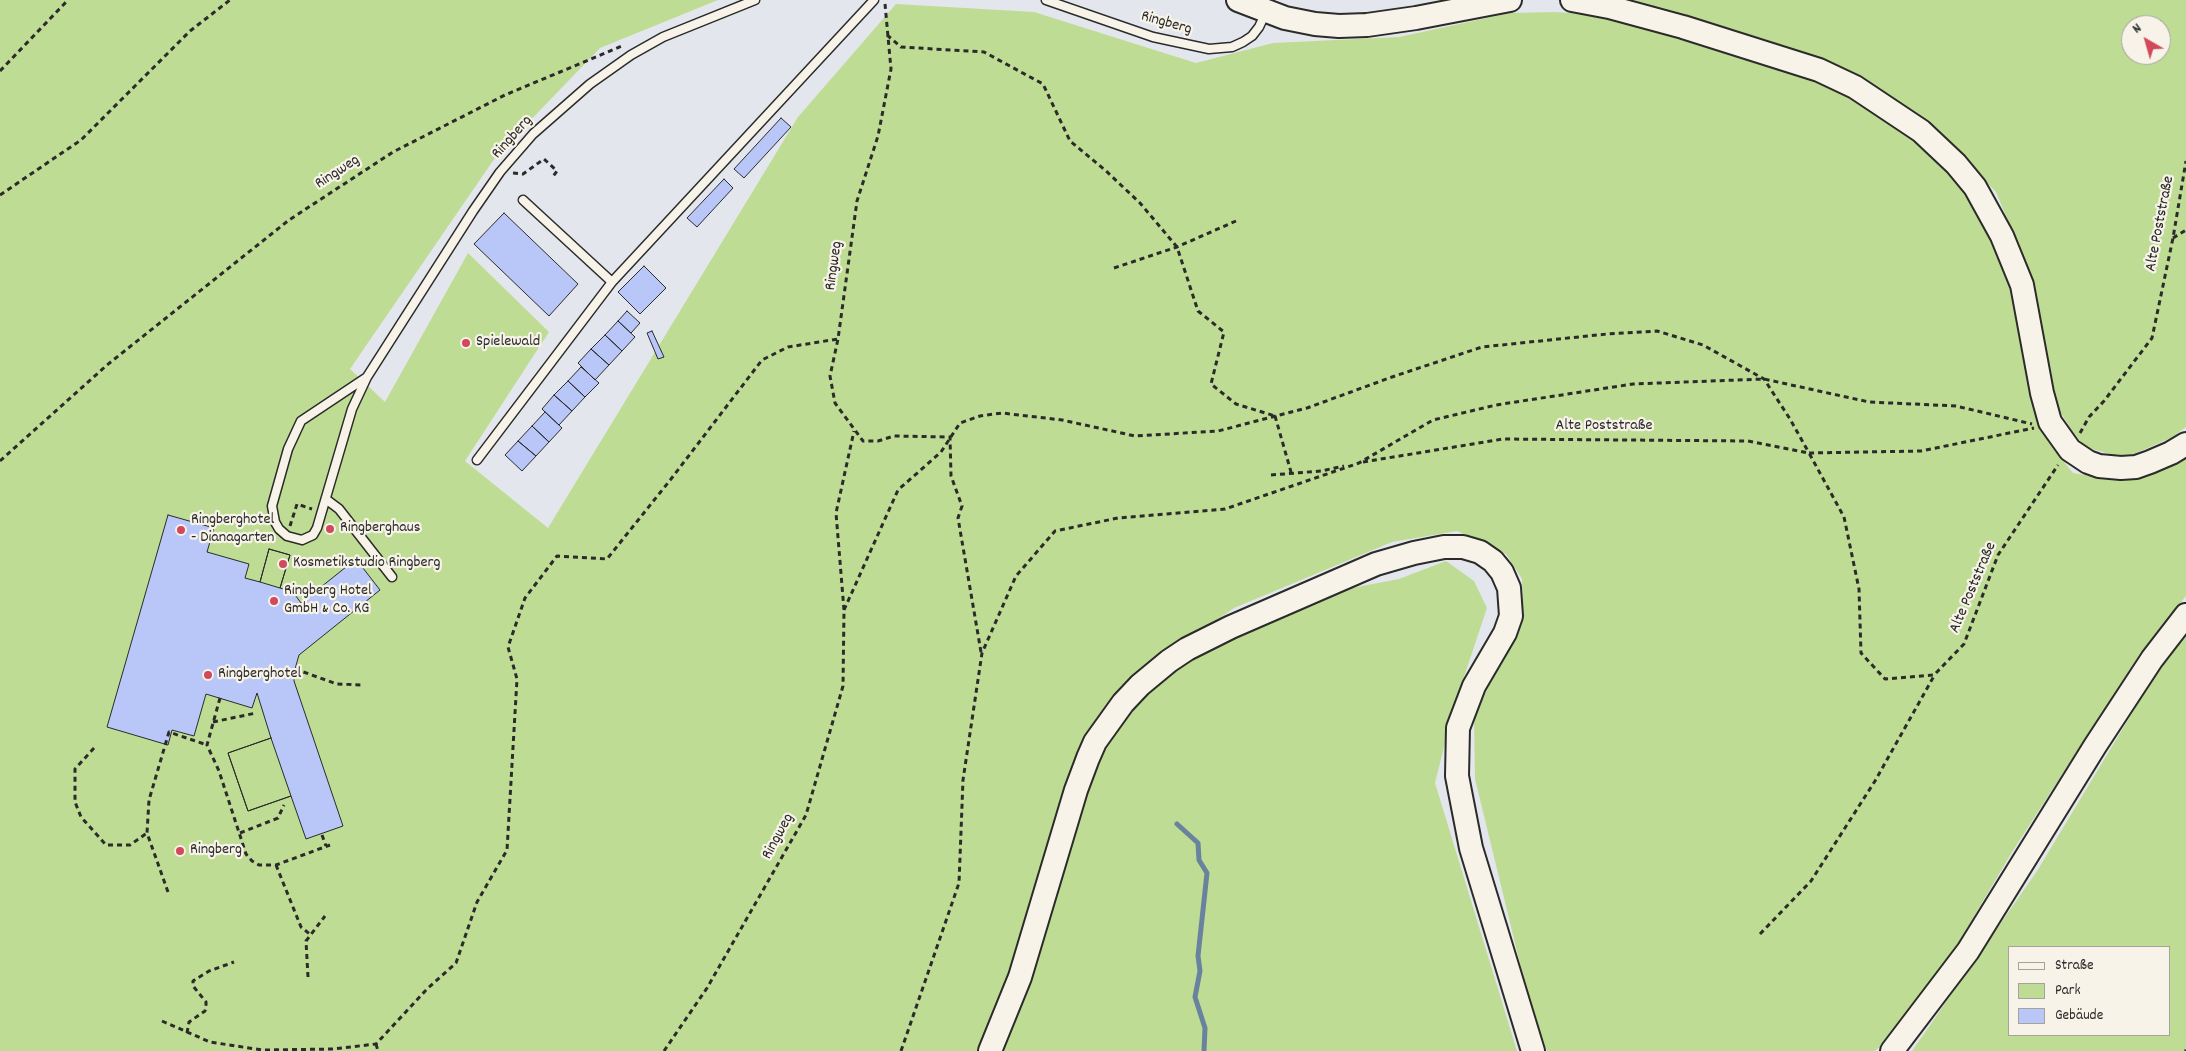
<!DOCTYPE html>
<meta charset="utf-8">
<style>
body{margin:0}
#map{position:relative;width:2186px;height:1051px;overflow:hidden;background:#e4e6ed;font-family:Dekko,sans-serif}
canvas{display:block}
.legend{position:absolute;left:2008px;top:946px;width:162px;height:90px;box-sizing:border-box;background:#f7f3e8;border:1px solid #a5a39c;margin:0;padding:6px 9px;list-style:none;font-size:15px;color:#2b2b2b}
.legend li{display:flex;align-items:center;gap:10px;height:25px}
.legend b{width:25px;border:1px solid #a5a39c}
.north{position:absolute;left:2121px;top:15px;width:50px;height:50px;box-sizing:border-box;background:#f7f3e8;border:1px solid #a5a39c;border-radius:50%;rotate:322deg;font-size:14px;font-weight:700;line-height:20px;text-align:center;color:#2b2b2b}
.north::after{content:'';display:block;margin:auto;width:18px;height:22px;background:#d1495b;clip-path:polygon(50% 0,100% 100%,50% 72%,0 100%)}
</style>
<div id="map">
<canvas width="2186" height="1051"></canvas>
<ul class="legend">
<li><b style="height:6px;background:#f7f3e8"></b>Straße</li>
<li><b style="height:14px;background:#bfdc94"></b>Park</li>
<li><b style="height:14px;background:#b8c7f8"></b>Gebäude</li>
</ul>
<div class="north">N</div>
</div>
<script>
const context = document.querySelector('canvas').getContext('2d');
context.lineJoin = 'round';
function fillPath(path, color) {
  context.fillStyle = color;
  context.fill(path, 'evenodd');
}
function toPath(rows) {
  const path = new Path2D();
  for (const r of rows) {
    path.moveTo(r[0], r[1]);
    for (let i = 2; i < r.length; i += 2) path.lineTo(r[i], r[i + 1]);
  }
  return path;
}
function trace(path, color, width, dash) {
  context.strokeStyle = color;
  context.lineWidth = width;
  context.lineCap = dash ? 'butt' : 'round';
  context.setLineDash(dash || []);
  context.stroke(path);
}
function label(font, color, halo, rows, align = 'center') {
  context.font = font + ' Dekko,sans-serif';
  context.lineWidth = 4.5;
  context.setLineDash([]);
  context.textBaseline = 'middle';
  context.strokeStyle = halo;
  context.fillStyle = color;
  for (const [text, x, y, turn = 0] of rows) {
    context.save();
    context.translate(x, y);
    context.rotate((+turn || 0) * Math.PI / 180);
    context.textAlign = isNaN(turn) ? turn : align;
    if (halo) context.strokeText(text, 0, 0);
    context.fillText(text, 0, 0);
    context.restore();
  }
}
const green = toPath([
 [0,0,718,0,600,48,497,155,350,369,385,402,468,253,549,332,465,461,548,528,798,117,896,4,1034,12,1196,63,1273,43,1399,37,1510,13,1555,12,1602,15,1841,90,1912,135,1979,208,2010,276,2037,411,2052,447,2073,473,2123,481,2186,456,2186,596,2139,655,2012,852,1957,945,1888,1039,1875,1051,1547,1051,1533,1017,1475,779,1474,716,1523,617,1522,579,1506,554,1457,531,1392,542,1234,608,1147,669,1131,684,1046,861,1002,997,978,1051,0,1051],
 [1633,0,2186,0,2186,427,2171,438,2124,458,2085,447,2070,428,2055,403,2028,269,1996,192,1929,122,1854,73],
 [2131,25,2161,25,2161,55,2131,55],
 [1446,561,1474,581,1487,608,1454,707,1435,783,1517,1051,1001,1051,1021,1005,1053,904,1081,803,1107,742,1121,721,1144,695,1192,657,1341,590,1399,579],
 [2186,635,2186,1051,1912,1051,2037,871,2155,675],
 [2010,947,2170,947,2170,1035,2010,1035]
]);
const stream = toPath([
 [1177,824,1198,843,1199,860,1207,873,1198,956,1200,971,1195,997,1205,1028,1204,1051]
]);
const building = toPath([
 [781,118,791,127,744,178,734,169,781,118],
 [724,179,733,188,697,227,687,218,724,179],
 [504,213,578,284,549,316,474,244,504,213],
 [644,266,666,288,640,314,618,292,644,266],
 [627,311,640,323,631,333,618,321,627,311],
 [618,321,635,337,622,351,605,335,618,321],
 [652,331,664,357,658,359,647,333,652,331],
 [605,335,622,351,609,365,591,349,605,335],
 [591,349,609,365,595,380,578,363,591,349],
 [581,367,599,383,585,397,568,381,581,367],
 [568,381,585,397,572,411,554,395,568,381],
 [554,395,572,411,559,425,542,409,554,395],
 [545,412,562,428,549,442,532,426,545,412],
 [532,426,549,442,536,456,518,441,532,426],
 [518,441,536,456,522,471,505,455,518,441],
 [168,515,214,528,207,552,249,564,245,578,260,582,269,549,290,555,280,588,293,592,301,603,356,559,380,590,299,655,295,669,294,681,343,826,306,839,291,796,248,811,228,753,271,738,257,693,252,708,206,694,194,736,172,730,168,745,107,727,168,515],
 [269,549,290,555,280,588,260,582,269,549],
 [271,738,291,796,248,811,228,753,271,738]
]);
const path = toPath([
 [885,4,891,69,878,136,857,201,838,339,830,376,835,403,863,441,878,441,894,436,950,437,951,476,962,506,958,518,981,652],
 [887,35,901,47,984,52,1043,84,1070,141,1105,170,1140,203,1177,247,1198,311,1224,332,1211,384,1236,404,1275,416],
 [0,71,68,0],
 [513,173,523,174,544,159,557,171,552,178],
 [0,195,81,140,190,31,230,0],
 [2173,238,2186,230],
 [1114,268,1177,247,1236,221],
 [1275,416,1291,472],
 [2080,433,2089,417,2104,401,2152,338,2173,238,2186,161],
 [0,461,107,365,289,220,393,152,505,95,622,46],
 [1363,462,1503,439,1748,441,1809,453,1844,517,1859,589,1861,653,1885,679,1934,675,1964,644,1998,555,2058,465],
 [1271,475,1321,471,1344,466],
 [290,526,297,504,312,509],
 [844,610,898,490,941,452,960,423,980,416,1002,413,1062,420,1135,436,1218,431,1307,408,1392,377,1482,347,1607,334,1657,331,1703,345,1764,379,1790,419,1809,453,1921,451,2034,428],
 [295,669,337,684,362,685],
 [220,698,207,745,219,771,246,854,252,861,259,865,276,865,330,845],
 [213,722,256,713],
 [94,748,75,769,75,802,81,817,106,845,130,845,147,833],
 [240,833,278,818,284,805],
 [322,835,326,846],
 [276,865,301,927,311,935],
 [168,892,147,833,149,800,169,732,207,745],
 [1760,934,1811,881,1875,781,1934,676],
 [308,977,306,941,325,916],
 [162,1021,210,1042,262,1050,333,1049,376,1044,427,989,456,963,477,902,507,850,517,679,508,647,525,598,557,556,607,559,671,479,762,360,788,347,838,339],
 [187,1033,189,1022,205,1011,206,1007,206,1002,193,986,193,981,209,971,234,962],
 [376,1044,378,1051],
 [664,1051,707,988,806,815,843,686,844,610,836,513,854,431],
 [901,1051,959,883,963,780,982,653,1016,576,1055,531,1118,518,1225,509,1359,463,1433,420,1496,405,1633,384,1764,379,1869,402,1956,406,2032,424],
 [2185,1051,2186,1050]
]);
const lane = toPath([
 [1046,0,1153,37,1209,49,1232,47,1243,42,1252,36,1259,27,1266,12],
 [523,200,612,282],
 [367,377,301,421,288,449,272,506,275,522,279,529,287,536,302,540,313,535,317,528,352,409,367,377,473,211,500,172,533,134,590,84,631,55,663,37,755,0],
 [477,460,612,282,874,0],
 [327,500,339,509,392,577]
]);
const secondary = toPath([
 [1238,0,1285,18,1315,24,1339,26,1367,25,1416,18,1510,0],
 [1572,0,1609,7,1683,27,1819,70,1855,87,1921,131,1956,164,1975,187,2002,236,2022,285,2042,393,2050,422,2070,450,2088,462,2099,466,2121,468,2136,467,2150,462,2171,453,2186,444],
 [990,1051,1020,977,1076,790,1088,758,1095,742,1123,703,1140,685,1169,661,1187,649,1231,627,1376,564,1414,553,1444,547,1463,547,1480,552,1493,561,1502,572,1509,588,1511,616,1505,633,1474,686,1458,728,1457,776,1471,848,1533,1051],
 [1892,1051,1968,951,2095,746,2152,659,2186,615]
]);
const markers = [
 [466,343,5,"#d1495b"],
 [330,529,5,"#d1495b"],
 [181,530,5,"#d1495b"],
 [283,564,5,"#d1495b"],
 [274,601,5,"#d1495b"],
 [208,675,5,"#d1495b"],
 [180,851,5,"#d1495b"]
];
const streetNames = [
 ["Ringberg",1166,24,16],
 ["Ringberg",513,138,-48],
 ["Ringweg",338,173,-33],
 ["Alte Poststraße",2161,224,-79],
 ["Ringweg",835,266,-82],
 ["Alte Poststraße",1604,427],
 ["Alte Poststraße",1974,588,-67],
 ["Ringweg",779,837,-61]
];
const poiNames = [
 ["Spielewald",476,343],
 ["Ringberghotel",191,521],
 ["- Dianagarten",191,539],
 ["Ringberghaus",340,529],
 ["Kosmetikstudio Ringberg",293,564],
 ["Ringberg Hotel",284,592],
 ["GmbH & Co. KG",284,610],
 ["Ringberghotel",218,675],
 ["Ringberg",190,851]
];
fillPath(green, '#bfdc94');
trace(stream, '#69839f', 5);
fillPath(building, '#b8c7f8');
trace(building, '#2b2b2b', 1);
trace(lane, '#2b2b2b', 11);
trace(secondary, '#2b2b2b', 26);
trace(path, '#2b2b2b', 3, [5, 4]);
trace(lane, '#f7f3e8', 8);
trace(secondary, '#f7f3e8', 22);
for (const [x, y, r, color] of markers) {
  const dot = new Path2D();
  dot.arc(x, y, r, 0, 2 * Math.PI);
  context.fillStyle = color;
  context.fill(dot);
  trace(dot, '#f7f3e8', 2);
}
label('16px', '#2b2b2b', '#f7f3e8', streetNames);
label('16px', '#2b2b2b', '#f7f3e8', poiNames, 'left');
</script>
